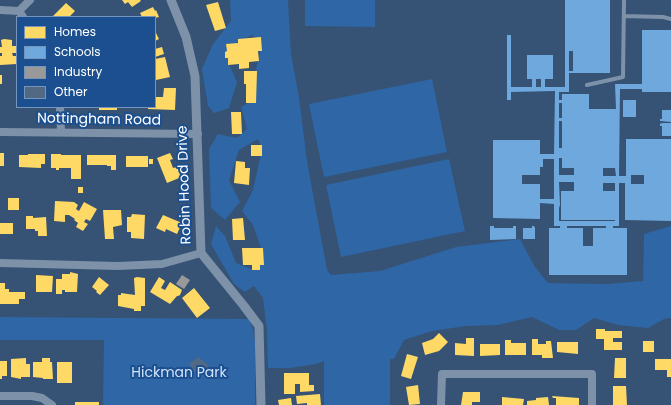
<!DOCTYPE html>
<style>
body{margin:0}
#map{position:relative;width:671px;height:405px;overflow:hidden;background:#365274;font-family:Poppins,sans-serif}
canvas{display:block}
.legend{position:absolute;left:16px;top:16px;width:140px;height:92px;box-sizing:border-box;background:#1b4f8f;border:1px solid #7695bc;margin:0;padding:5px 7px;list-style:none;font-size:12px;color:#fff}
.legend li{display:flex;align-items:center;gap:8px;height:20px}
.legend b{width:20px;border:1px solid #7695bc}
</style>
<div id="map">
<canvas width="671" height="405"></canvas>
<ul class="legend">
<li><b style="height:11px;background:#ffd966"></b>Homes</li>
<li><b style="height:11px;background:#6fa8dc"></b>Schools</li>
<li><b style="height:11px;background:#999"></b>Industry</li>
<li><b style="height:11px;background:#526984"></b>Other</li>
</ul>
</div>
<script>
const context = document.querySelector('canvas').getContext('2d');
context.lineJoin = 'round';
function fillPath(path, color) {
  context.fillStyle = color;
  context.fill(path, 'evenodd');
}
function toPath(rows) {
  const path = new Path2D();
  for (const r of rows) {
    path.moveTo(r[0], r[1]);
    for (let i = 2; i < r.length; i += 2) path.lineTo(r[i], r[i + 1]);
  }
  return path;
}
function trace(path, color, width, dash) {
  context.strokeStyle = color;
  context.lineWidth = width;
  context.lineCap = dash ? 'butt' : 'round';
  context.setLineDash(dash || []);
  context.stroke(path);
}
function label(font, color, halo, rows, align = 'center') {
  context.font = font + ' Poppins,sans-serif';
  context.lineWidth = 4;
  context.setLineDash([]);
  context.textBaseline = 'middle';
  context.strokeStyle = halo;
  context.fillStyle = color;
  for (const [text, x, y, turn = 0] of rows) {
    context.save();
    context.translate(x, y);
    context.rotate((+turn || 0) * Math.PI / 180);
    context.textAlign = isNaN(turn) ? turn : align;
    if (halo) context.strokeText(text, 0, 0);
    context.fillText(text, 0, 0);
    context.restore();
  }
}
const green = toPath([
 [230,0,288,0,291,54,299,97,307,161,327,270,331,275,380,271,456,247,520,239,535,267,548,283,607,284,643,281,644,234,671,226,671,318,664,319,648,328,618,325,594,318,576,330,559,330,532,317,498,325,466,326,432,331,404,340,394,359,390,359,390,405,324,405,324,361,316,364,290,368,268,368,267,330,263,298,254,286,245,292,234,284,211,244,216,226,225,236,236,263,254,270,264,257,253,225,242,211,253,190,262,149,258,139,239,150,229,180,240,202,225,220,211,208,209,149,218,134,237,138,247,129,241,107,255,99,255,73,262,43,252,35,234,44,229,64,237,82,229,108,214,113,208,106,202,69,213,44,231,21],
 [305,0,375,0,375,27,305,26],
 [432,79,447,152,324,177,309,104],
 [449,159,465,231,341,257,326,185],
 [0,317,249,319,253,329,255,341,255,405,103,405,104,340,0,340]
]);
const homes = toPath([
 [122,0,140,0,141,1,132,7,128,2,125,4],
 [218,2,226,28,215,31,206,5],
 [66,3,75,11,69,17,52,17],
 [153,7,155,11,156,10,159,17,155,18,155,17,142,17,140,13],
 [155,31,159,39,155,41],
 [261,37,262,51,258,51,259,61,249,62,249,68,239,69,239,64,228,65,228,58,225,58,225,52,227,51,226,44,238,43,238,39],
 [4,39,12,40,12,46,17,46,17,53,12,53,13,56,17,56,17,64,0,65,0,56,2,56,2,53,0,53,0,47,2,47,1,40],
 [162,47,164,54,155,57,155,49],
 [165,57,170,77,156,80,155,59],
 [244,71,257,71,256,103,246,103,246,84,244,84],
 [0,75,2,75,2,84,0,84],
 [164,88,176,88,175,110,148,109,148,107,155,107,155,97,163,97],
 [99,107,117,107,117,110,99,110],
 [231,112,241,112,242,134,232,134],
 [251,145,262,145,262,156,251,156],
 [0,153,4,153,4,166,0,166],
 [170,153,173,159,170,160,173,168,180,166,184,176,167,183,157,158],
 [28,154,45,154,45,164,41,164,41,168,19,167,19,155,28,155],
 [51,154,61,154,61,155,81,155,81,179,71,179,71,168,59,168,59,170,56,170,56,168,51,168],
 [87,155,116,155,116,170,111,170,111,166,107,166,107,165,87,165],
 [126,156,148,156,148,167,126,167],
 [149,159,153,159,153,164,149,164],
 [236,161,245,162,245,168,250,168,249,185,234,183],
 [78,187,83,187,83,193,78,193],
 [8,198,19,198,19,210,8,210],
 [55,201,74,202,78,205,76,209,79,211,84,202,97,209,90,221,86,219,84,222,88,224,83,231,76,227,78,223,74,220,75,219,69,215,65,215,65,222,54,221],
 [103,210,121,210,122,225,113,227,114,239,105,239],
 [132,214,145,215,144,239,131,238,131,232,127,232,127,217,131,217],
 [163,215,182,223,177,234,166,229,165,232,156,228],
 [26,216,33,216,33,218,46,217,47,236,38,236,38,231,35,231,35,229,26,229],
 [243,218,245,240,233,240,232,219],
 [0,223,13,223,13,234,0,234],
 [242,248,263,248,264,265,260,265,260,270,252,270,252,265,243,265],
 [70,272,78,274,77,292,65,292,65,290,62,290,62,294,56,294,56,279,62,279,62,274,70,274],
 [36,275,53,276,52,292,36,292],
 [99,277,109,285,100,295,96,292,97,291,92,287],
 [137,277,145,278,145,306,141,306,141,311,134,311,134,309,118,306,118,295,121,295,121,293,135,295,134,278],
 [159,277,165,281,161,288,165,290,170,282,182,290,180,295,178,296,177,296,170,304,150,292],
 [0,283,5,283,5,289,9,289,9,292,25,292,25,299,19,299,19,304,0,304],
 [194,288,210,308,197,318,182,298],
 [596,329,605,329,605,331,622,331,622,338,613,338,613,342,622,342,622,350,604,350,604,339,596,339],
 [439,333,448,342,439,351,425,355,422,343,433,339],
 [466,338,474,338,474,356,455,355,455,343,466,344],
 [532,339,538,339,538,344,546,344,546,341,551,341,553,358,542,358,542,355,532,355],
 [505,340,511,340,511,343,526,343,526,355,505,355],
 [643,341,654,341,654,352,643,352],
 [557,342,578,342,578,354,557,352],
 [480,344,500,344,500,355,480,356],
 [407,354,418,357,411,379,401,376],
 [26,358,26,364,30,364,30,377,21,377,21,379,11,377,11,359],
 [42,358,50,358,50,362,52,362,53,379,43,379,43,378,33,377,33,362,42,362],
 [615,358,626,358,626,378,614,378],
 [655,359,671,359,671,377,667,377,667,370,655,370],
 [0,361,7,361,7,376,2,376,2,379,0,379],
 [57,362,72,362,72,383,57,383],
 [284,373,309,373,309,385,314,385,314,391,300,392,300,384,295,384,295,394,284,394],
 [418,385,420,404,409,405,406,387],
 [613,386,626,386,627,405,613,405],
 [463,392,480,392,480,402,472,402,472,405,461,405],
 [320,394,321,405,307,405,307,403,297,404,296,396],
 [552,396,579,398,579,405,556,405,556,398,553,398],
 [502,397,524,399,523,405,502,405],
 [548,397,549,405,527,405,527,401,536,400,536,398],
 [291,398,292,405,279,405,278,400],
 [75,402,99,402,99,405,75,405]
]);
const schools = toPath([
 [565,0,610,0,610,73,569,73,569,92,559,92,559,100,562,100,562,94,589,94,589,109,616,109,615,84,642,84,642,30,671,30,671,92,642,92,642,89,620,89,619,176,626,176,626,139,671,139,671,221,625,220,625,183,619,183,619,226,613,226,613,228,627,228,627,275,549,275,549,228,560,228,560,226,554,226,554,204,540,203,540,219,493,218,493,140,540,140,540,154,554,154,555,91,511,92,511,100,507,100,507,35,511,35,511,87,532,87,532,79,527,79,527,55,553,55,553,79,545,79,545,87,565,87],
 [569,51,573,51,573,71,569,71],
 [536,79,541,79,541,87,536,87],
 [559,103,562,103,562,118,559,118],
 [559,121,562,121,562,148,559,148],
 [559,158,562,158,562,168,574,168,574,175,559,175],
 [543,159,554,159,554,199,540,199,540,184,522,184,522,175,540,175,540,167,543,167],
 [603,168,615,168,616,176,603,176],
 [631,175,644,175,644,184,631,184],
 [559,182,574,182,574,191,561,191,561,220,615,220,615,221,559,221,559,208,560,205],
 [603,183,615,183,615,191,603,191],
 [567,226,606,226,606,228,593,228,593,246,583,246,583,228,567,228],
 [623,100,636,100,636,117,623,117],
 [662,110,671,110,671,122,660,121,660,119,662,119],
 [662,123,671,123,671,136,662,136,662,126,660,126,660,124],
 [490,226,494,226,494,228,513,228,513,226,516,226,516,239,490,240],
 [532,226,534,226,535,228,535,239,523,239,523,228,532,228]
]);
const industry = toPath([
 [182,275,190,280,184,289,176,284]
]);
const building = toPath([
 [198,357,209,366,201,376,198,373,197,374,189,364]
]);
const service = toPath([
 [624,16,663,17,671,19],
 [587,85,623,77,624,0]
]);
const minor = toPath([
 [0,10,19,11,23,17],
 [19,11,30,0],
 [60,107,61,132],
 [0,132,198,134],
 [0,263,118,266,162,264,201,253],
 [0,396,32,396,42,398,52,405],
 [441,405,442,374,592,374,592,405]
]);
const tertiary = toPath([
 [171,0,186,37,195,76,201,253,244,306,259,326,261,405]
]);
const streetNames = [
 ["Nottingham Road",99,120,1],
 ["Robin Hood Drive",185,185,-92]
];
const parkNames = [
 ["Hickman Park",179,373]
];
fillPath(green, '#2f66a5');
fillPath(homes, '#ffd966');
fillPath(schools, '#6fa8dc');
fillPath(industry, '#999');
fillPath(building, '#526984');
trace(service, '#7d92a8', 4);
trace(minor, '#7d92a8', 8);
trace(tertiary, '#7d92a8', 9);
label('14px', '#fff', '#1b4f8f', streetNames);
label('14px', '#cfe3fa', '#1b4f8f', parkNames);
</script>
